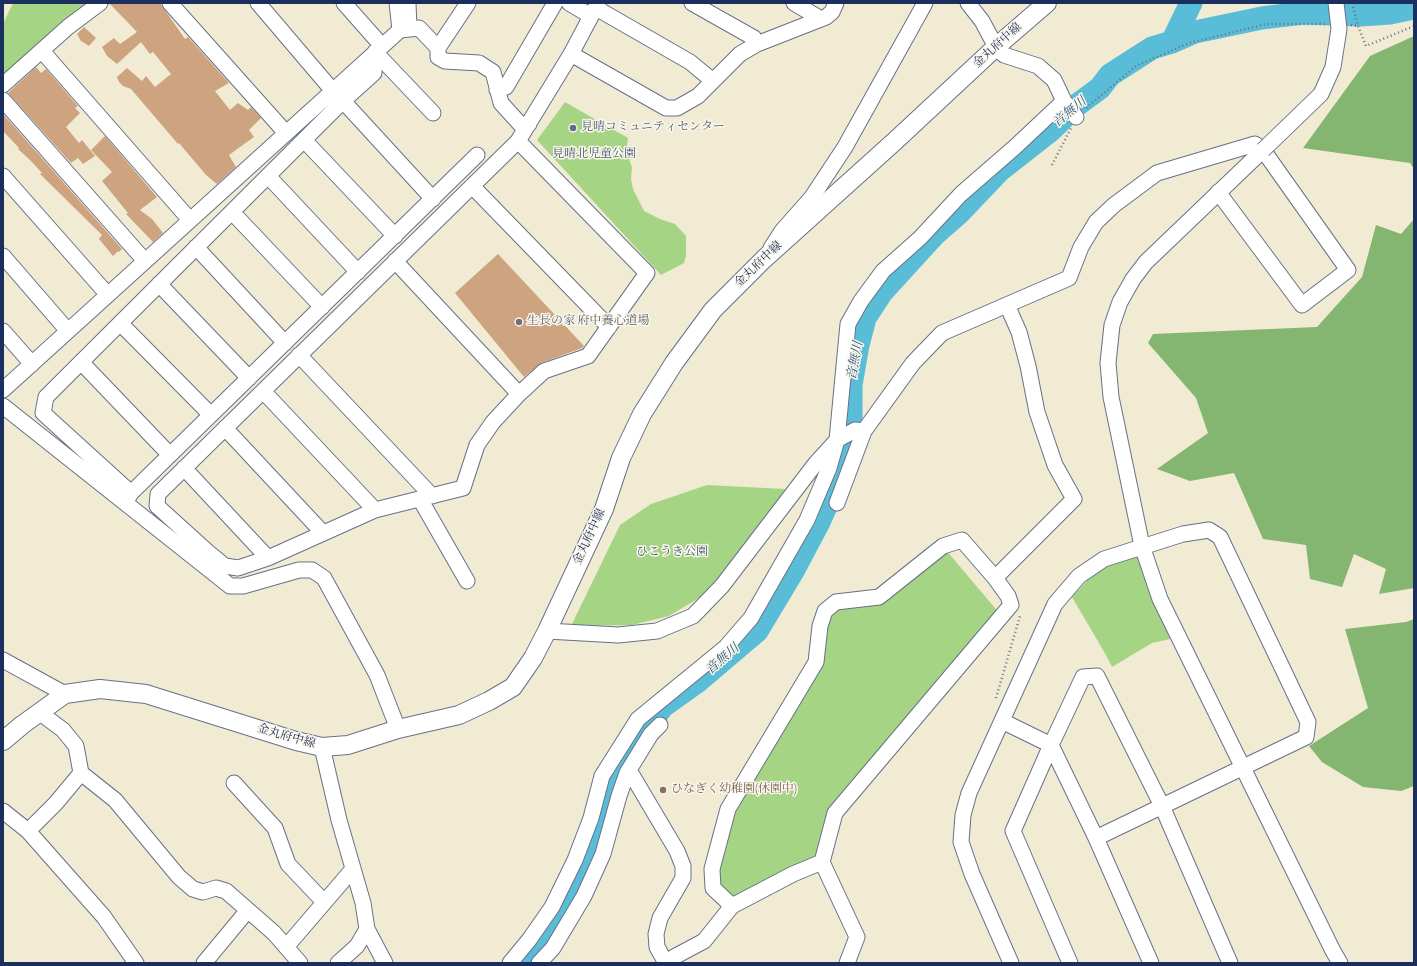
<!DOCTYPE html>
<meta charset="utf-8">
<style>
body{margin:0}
#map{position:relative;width:1417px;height:966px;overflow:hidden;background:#f1ebd4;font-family:"IM FELL English",serif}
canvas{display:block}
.frame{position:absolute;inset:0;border:4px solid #1b2f5e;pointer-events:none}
</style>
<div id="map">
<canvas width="1417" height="966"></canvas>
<div class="frame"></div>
</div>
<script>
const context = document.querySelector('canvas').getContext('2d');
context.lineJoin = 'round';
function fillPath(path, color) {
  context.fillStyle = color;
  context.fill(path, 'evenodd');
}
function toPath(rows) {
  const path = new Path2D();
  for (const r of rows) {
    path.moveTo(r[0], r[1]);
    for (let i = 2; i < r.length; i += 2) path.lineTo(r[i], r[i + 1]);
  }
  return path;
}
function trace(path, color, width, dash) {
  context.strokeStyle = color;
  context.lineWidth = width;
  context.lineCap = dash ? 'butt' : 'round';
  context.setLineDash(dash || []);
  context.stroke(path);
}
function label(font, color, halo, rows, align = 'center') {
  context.font = font + ' "IM FELL English","Noto Serif JP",serif';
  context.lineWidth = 3;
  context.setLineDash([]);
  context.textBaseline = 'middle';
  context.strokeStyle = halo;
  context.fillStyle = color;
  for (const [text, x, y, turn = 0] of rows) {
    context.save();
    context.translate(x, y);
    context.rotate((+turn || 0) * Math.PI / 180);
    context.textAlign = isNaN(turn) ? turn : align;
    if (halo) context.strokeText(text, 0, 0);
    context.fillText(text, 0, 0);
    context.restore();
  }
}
const green = toPath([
 [13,3,94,3,3,82,3,24],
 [565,102,628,138,626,155,629,159,632,167,631,179,633,189,644,211,660,219,675,224,686,236,686,256,684,263,661,275,537,140],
 [707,485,785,489,767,520,709,592,669,616,632,625,571,626,620,525,651,504],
 [946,550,1000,614,831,812,818,860,732,901,715,881,730,810,822,659,826,618,837,606,880,601],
 [1136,554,1170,639,1152,643,1112,667,1106,655,1072,597,1100,567]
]);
const forest = toPath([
 [1414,36,1414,169,1410,163,1303,148,1370,56],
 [1414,219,1414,588,1379,594,1386,569,1354,554,1342,587,1310,579,1306,545,1263,539,1234,473,1190,481,1157,469,1208,433,1196,398,1148,343,1153,334,1317,327,1362,277,1376,225,1401,234],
 [1414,619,1414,786,1401,791,1363,787,1322,762,1309,746,1368,708,1345,629,1406,622]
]);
const river = toPath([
 [1172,42,1191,3],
 [525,963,542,946,572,902,598,844,607,797,625,759,662,707,697,682,757,631,793,571,819,522,828,502,840,470,851,423,851,385,858,345,865,318,882,292,935,234,959,213,999,171,1050,131,1077,105,1100,88,1110,75,1152,48,1172,42,1195,32,1262,18,1303,13,1361,15,1390,13,1414,8]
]);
const building = toPath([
 [109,3,160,3,185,39,188,37,229,83,215,91,230,110,238,103,248,110,251,107,261,118,249,130,254,137,229,155,236,167,217,184,206,175,179,143,178,144,131,89,123,86,119,82,117,77,127,68,142,81,146,76,155,87,171,74,153,52,150,54,141,42,117,64,107,56,102,47,114,38,120,44,137,32],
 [84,27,96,38,89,46,81,41,77,34],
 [36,67,41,73,46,69,78,106,75,108,80,113,66,127,79,143,82,140,95,156,83,164,78,158,71,163,8,93],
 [3,114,122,249,119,252,118,251,113,256,99,239,102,235,40,174,42,173,30,160,18,149,19,148,3,131],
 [105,136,157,197,140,210,152,219,163,233,153,242,126,214,128,213,102,181,112,172,91,150],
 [498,254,584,346,582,348,541,363,524,377,455,293]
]);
const path = toPath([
 [1352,3,1358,26,1366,46,1414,26],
 [1351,25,1358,26],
 [1086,108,1136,66,1189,43,1266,24,1326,24],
 [1052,165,1071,128],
 [996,698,1020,616]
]);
const minor = toPath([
 [170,3,286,133],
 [258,3,333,91],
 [344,3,382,46],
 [397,3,400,30],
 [408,3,409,28],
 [468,3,438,48,438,57,445,61,479,63,493,72,501,103,520,124,529,124],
 [569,3,591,16],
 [692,3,754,38,757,44],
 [794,3,821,19],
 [968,3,982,21,996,47,1004,55,1038,66,1054,80,1064,101,1076,117],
 [596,8,690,62,713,81],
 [42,51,190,220],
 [375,52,433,113],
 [571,54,666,108,677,108,698,96,740,54,757,44,826,17,832,12,836,3],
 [3,85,68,27,100,3],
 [497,90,506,87,555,3],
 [3,100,145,261],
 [343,101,433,199],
 [304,140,395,236],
 [518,141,647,273,588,356,544,371,519,394,493,422,477,445,463,488,375,510,268,558,238,568,225,566,209,553,157,506,158,494,518,141,571,54,598,3],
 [1263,150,1146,262,1133,279,1120,302,1112,325,1108,363,1111,397,1142,546,1160,599,1333,951,1340,963],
 [3,176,108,295],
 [268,176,358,272],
 [472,186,609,327],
 [232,212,322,307],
 [196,247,285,343],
 [771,248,782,231,812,197,845,147,925,3],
 [3,256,68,331],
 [395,261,519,394],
 [159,284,249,378],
 [120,323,211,415],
 [3,331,32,364],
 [299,355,432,496],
 [81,362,170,455],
 [3,390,400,30,419,28,438,48],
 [263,391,375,510],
 [3,406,230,586,243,586,299,570,312,570,324,578,377,675,398,729],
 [225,428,323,533],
 [184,468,268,558],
 [131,493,43,413,46,397,343,101,374,73,375,52],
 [420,499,467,581],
 [126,501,131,493,477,155],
 [837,503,864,431,913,363,942,333,1069,278,1081,247,1096,222,1114,205,1157,173,1255,144,1263,150,1348,270,1302,305,1218,192],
 [995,578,1074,499,1055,465,1037,412,1028,366,1019,332,1007,305],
 [547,631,618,635,657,631,693,616,722,586,816,463,837,440,855,430,864,431],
 [3,660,65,694],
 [39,712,63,730,76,746,81,773,115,800,179,877,193,889,203,892,216,888,226,891,274,933,300,963],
 [1002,721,1051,745,1096,838,1151,963],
 [322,747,339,820,363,903,367,929,357,946,338,963],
 [627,773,632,775,677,851,683,866,683,878,660,918,656,934,657,947,666,963],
 [234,783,275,828,288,864,324,902],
 [3,811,28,831,104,917,136,963],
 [28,831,56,803,81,773],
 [732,906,713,888,712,869,728,809,816,662,820,626,825,611,836,602,879,597,943,546,962,540,995,578,1008,596,1011,605,835,813,822,862,857,937,847,963],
 [367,929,385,963],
 [286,947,353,869],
 [204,963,248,910],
 [510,963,529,940,552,907,575,860,591,818,602,776,638,719,726,647,751,618,807,520,829,468,837,440,848,324,861,301,883,271,920,238,961,194,1015,147,1064,101],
 [539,963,553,948,584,896,603,854,619,796,627,773,651,734,660,725],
 [668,963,674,957,704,941,732,906,793,874,822,862],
 [1011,963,972,874,961,842,963,815,969,793,1055,604,1079,576,1104,559,1183,534,1209,530,1220,537,1308,722,1306,737,1096,838],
 [1070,963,1013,831,1051,745,1083,677,1097,676,1162,806,1230,963]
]);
const major = toPath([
 [3,741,22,725,65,694,100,689,146,694,296,741,322,747,348,745,398,729,459,715,489,701,513,687,533,658,547,631,604,509,621,458,642,414,674,363,713,310,764,259,895,141,996,47,1047,3]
]);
const minorBridge = toPath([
 [1263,150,1321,94,1333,67,1339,29,1336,3]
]);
const markers = [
 [573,128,4,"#5c6f8a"],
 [519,322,4,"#6b7280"],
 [663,790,4,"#8d6e63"]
];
const streetNames = [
 ["金丸府中線",998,46,-42],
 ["金丸府中線",759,265,-44],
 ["金丸府中線",590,537,-65],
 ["金丸府中線",286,737,16]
];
const serviceNames = [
 ["見晴コミュニティセンター",581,128]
];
const parkNames = [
 ["見晴北児童公園",594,155],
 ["ひこうき公園",672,553]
];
const worshipNames = [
 ["生長の家 府中養心道場",527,322]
];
const educationNames = [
 ["ひなぎく幼稚園(休園中)",671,790]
];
const waterNames = [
 ["音無川",1070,113,-40],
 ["音無川",856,361,-79],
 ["音無川",723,660,-41]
];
fillPath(green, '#a5d584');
fillPath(forest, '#84b672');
trace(river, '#5abdd8', 23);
fillPath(building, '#cda47f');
trace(minor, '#667187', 17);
trace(major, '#667187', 20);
trace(path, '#667187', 2.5, [1, 3]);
trace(minor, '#fff', 15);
trace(major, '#fff', 18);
trace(minorBridge, '#667187', 17, []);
trace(minorBridge, '#fff', 15);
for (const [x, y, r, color] of markers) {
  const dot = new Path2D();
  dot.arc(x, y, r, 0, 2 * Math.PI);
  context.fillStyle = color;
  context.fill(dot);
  trace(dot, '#fbf7ec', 1.5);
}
label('12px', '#1b2f5e', '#fbf7ec', streetNames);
label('12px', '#4e5e75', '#fbf7ec', serviceNames, 'left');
label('12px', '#3e5868', '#fbf7ec', parkNames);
label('12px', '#5b616d', '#fbf7ec', worshipNames, 'left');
label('12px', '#785e54', '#fbf7ec', educationNames, 'left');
label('italic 13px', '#2e5a83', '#fbf7ec', waterNames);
</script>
